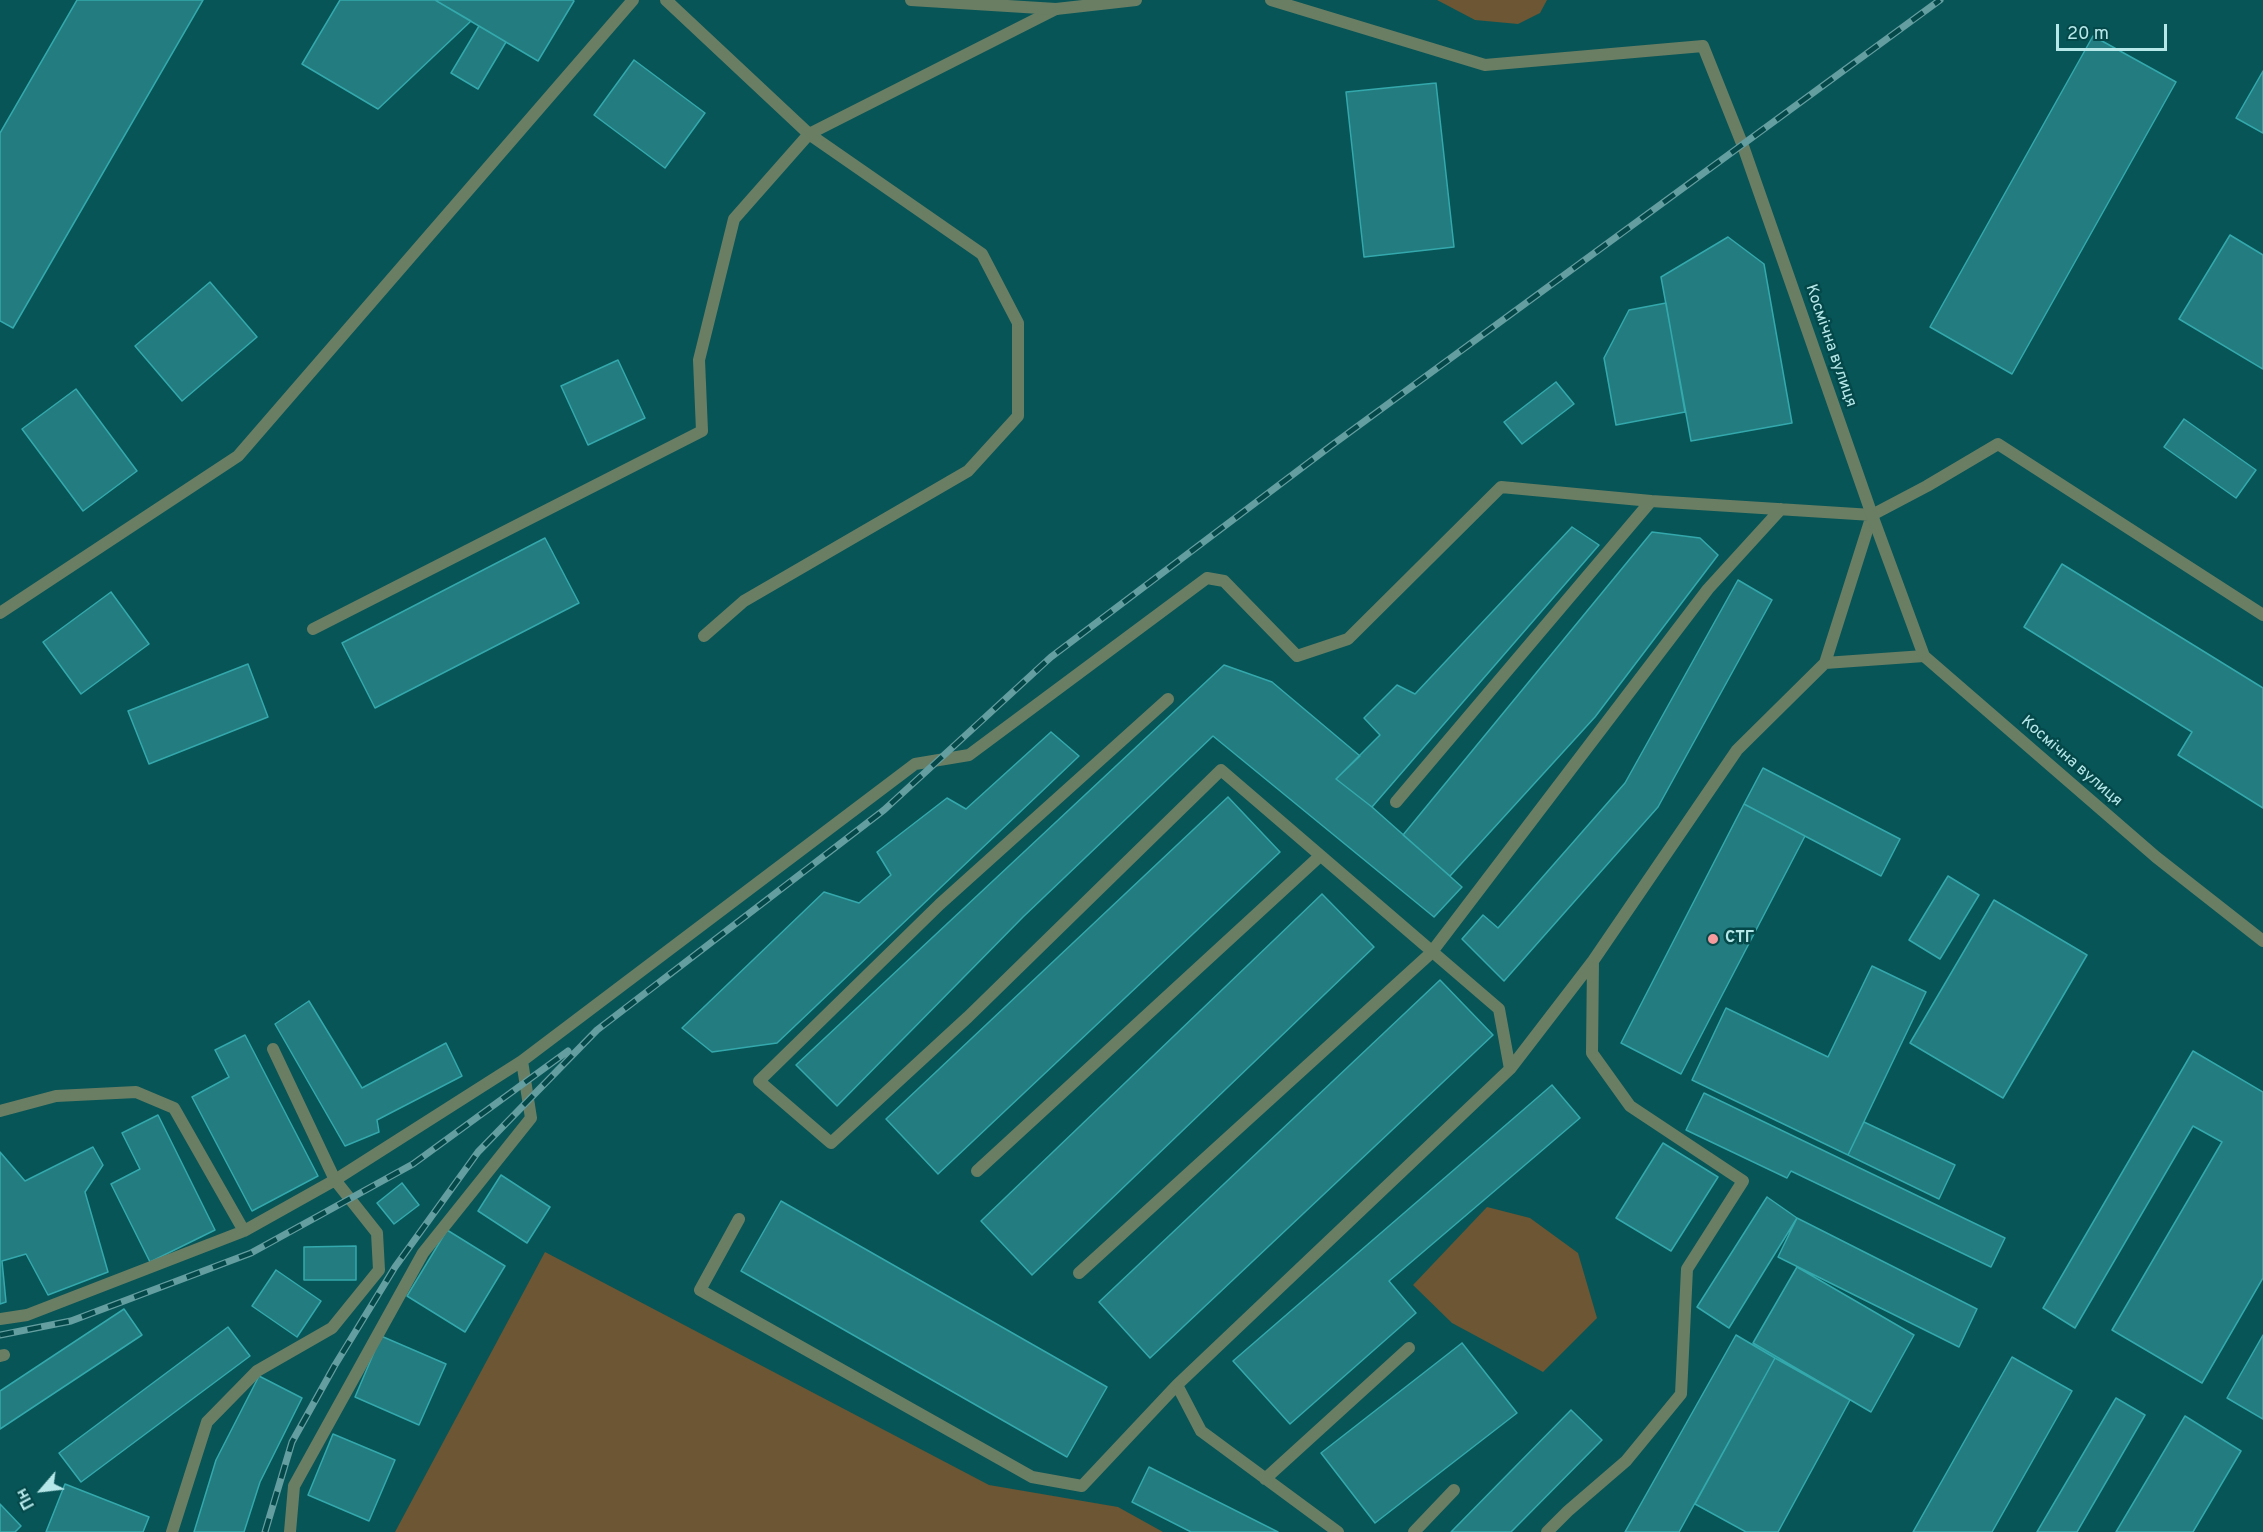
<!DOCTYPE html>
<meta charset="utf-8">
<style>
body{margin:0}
#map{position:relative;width:2263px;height:1532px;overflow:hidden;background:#04484a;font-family:Overpass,sans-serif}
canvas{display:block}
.north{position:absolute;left:12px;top:1460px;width:60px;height:60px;-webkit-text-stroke:4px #04484a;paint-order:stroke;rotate:242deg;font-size:16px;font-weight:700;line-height:24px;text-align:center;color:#b7e8e9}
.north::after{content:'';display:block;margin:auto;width:21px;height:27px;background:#b7e8e9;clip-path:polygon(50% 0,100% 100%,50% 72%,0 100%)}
.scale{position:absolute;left:2056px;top:24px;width:111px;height:27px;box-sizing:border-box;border:3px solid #b7e8e9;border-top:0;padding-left:8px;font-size:18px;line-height:21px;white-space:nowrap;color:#b7e8e9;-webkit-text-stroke:4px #04484a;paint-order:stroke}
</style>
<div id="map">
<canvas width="2263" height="1532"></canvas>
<div class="north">Пн</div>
<div class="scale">20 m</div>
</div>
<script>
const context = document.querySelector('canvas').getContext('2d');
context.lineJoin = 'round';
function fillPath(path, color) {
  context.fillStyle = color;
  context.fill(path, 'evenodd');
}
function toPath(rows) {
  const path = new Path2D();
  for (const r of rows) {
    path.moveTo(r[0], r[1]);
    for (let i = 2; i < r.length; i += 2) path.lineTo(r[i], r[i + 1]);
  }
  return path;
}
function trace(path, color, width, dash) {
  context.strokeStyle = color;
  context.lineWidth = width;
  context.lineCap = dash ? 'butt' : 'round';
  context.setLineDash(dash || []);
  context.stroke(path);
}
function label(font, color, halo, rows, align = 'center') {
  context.font = font + ' Overpass,sans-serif';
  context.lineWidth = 5;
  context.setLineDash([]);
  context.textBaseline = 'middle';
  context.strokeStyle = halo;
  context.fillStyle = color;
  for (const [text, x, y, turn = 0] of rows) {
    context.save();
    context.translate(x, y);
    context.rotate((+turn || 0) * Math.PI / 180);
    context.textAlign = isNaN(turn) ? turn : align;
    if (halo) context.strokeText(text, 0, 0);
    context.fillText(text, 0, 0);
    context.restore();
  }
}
const built = toPath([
 [0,0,2263,0,2263,1532,0,1532]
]);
const green = toPath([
 [1437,0,1547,0,1540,13,1518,24,1475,20],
 [1487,1207,1530,1218,1578,1253,1597,1318,1543,1372,1452,1323,1413,1285],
 [545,1252,989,1485,1118,1507,1163,1532,395,1532]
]);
const building = toPath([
 [77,0,203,0,13,328,0,321,0,133,77,0],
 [340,0,435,0,471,21,378,109,302,64,340,0],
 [435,0,573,0,574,1,538,61,435,0],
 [479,26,506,42,478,89,451,73,479,26],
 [2093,36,2176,82,2012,374,1930,327,2093,36],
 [634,60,705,113,665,168,594,115,634,60],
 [2263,71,2263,133,2236,118,2263,71],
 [1436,83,1454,247,1364,257,1346,92,1436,83],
 [2230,235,2263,255,2263,369,2179,319,2230,235],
 [1728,237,1764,264,1792,423,1691,441,1661,277,1728,237],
 [210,282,257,337,182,401,135,346,210,282],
 [1666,303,1685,412,1616,425,1604,358,1629,310,1666,303],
 [618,360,645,418,588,445,561,386,618,360],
 [1556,382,1574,404,1522,444,1504,422,1556,382],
 [76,389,137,471,83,511,22,429,76,389],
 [2184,419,2256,470,2236,498,2164,447,2184,419],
 [1572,527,1599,545,1372,807,1336,779,1380,735,1364,718,1397,685,1415,694,1572,527],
 [1652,532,1700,538,1718,555,1595,717,1450,876,1403,835,1652,532],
 [545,538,579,603,375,708,342,643,545,538],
 [2062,564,2263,688,2263,808,2178,755,2192,732,2024,627,2062,564],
 [1738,580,1772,600,1658,807,1504,981,1462,939,1483,915,1498,928,1625,783,1738,580],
 [111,592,149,644,81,694,43,642,111,592],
 [248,664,268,717,149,764,128,711,248,664],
 [1224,665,1272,682,1360,756,1336,779,1372,807,1462,887,1434,917,1213,736,1023,917,837,1106,796,1065,1224,665],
 [1051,732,1079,756,777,1043,712,1052,682,1028,824,892,859,903,891,875,877,852,947,798,966,809,1051,732],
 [1763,768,1900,839,1881,876,1744,804,1763,768],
 [1228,797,1280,852,938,1174,886,1119,1228,797],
 [1744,804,1805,836,1681,1074,1621,1043,1744,804],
 [1948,876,1979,895,1940,959,1909,940,1948,876],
 [1322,894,1374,947,1032,1275,981,1221,1322,894],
 [1994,900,2087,955,2003,1098,1910,1043,1994,900],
 [1872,966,1926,992,1848,1155,1692,1080,1726,1008,1828,1057,1872,966],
 [1440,980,1493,1035,1150,1358,1099,1302,1440,980],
 [309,1001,362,1088,446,1043,462,1076,377,1120,379,1132,345,1146,275,1024,309,1001],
 [245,1035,318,1176,252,1211,192,1097,229,1077,215,1050,245,1035],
 [2193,1051,2263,1092,2263,1278,2202,1383,2112,1330,2222,1142,2193,1126,2075,1328,2043,1308,2193,1051],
 [1552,1085,1580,1118,1389,1281,1416,1313,1290,1424,1233,1361,1552,1085],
 [1704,1093,2005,1238,1991,1267,1791,1171,1787,1178,1686,1130,1704,1093],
 [158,1115,215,1230,150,1262,111,1184,140,1169,122,1133,158,1115],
 [1864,1122,1955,1165,1939,1199,1848,1155,1864,1122],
 [1663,1143,1718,1177,1671,1251,1616,1218,1663,1143],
 [93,1147,103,1165,85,1192,108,1272,48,1295,26,1254,2,1261,6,1302,0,1304,0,1152,25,1181,93,1147],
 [501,1175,550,1207,527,1243,478,1211,501,1175],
 [402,1183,419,1205,394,1224,377,1203,402,1183],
 [1767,1197,1797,1218,1729,1328,1697,1307,1767,1197],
 [781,1201,1107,1387,1067,1457,741,1271,781,1201],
 [1797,1218,1977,1309,1959,1347,1778,1257,1797,1218],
 [447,1230,505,1266,465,1332,407,1296,447,1230],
 [356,1246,356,1280,304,1280,304,1247,356,1246],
 [1797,1267,1914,1335,1871,1412,1753,1343,1797,1267],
 [276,1270,321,1301,297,1337,252,1306,276,1270],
 [124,1309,142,1335,0,1429,0,1391,124,1309],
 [228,1327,250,1356,81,1482,59,1453,228,1327],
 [1736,1335,1775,1358,1679,1532,1625,1532,1736,1335],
 [2263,1335,2263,1419,2227,1398,2263,1335],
 [381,1336,446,1364,419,1425,355,1397,381,1336],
 [1462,1343,1517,1413,1375,1523,1321,1453,1462,1343],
 [2012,1357,2072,1391,1992,1532,1913,1532,2012,1357],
 [1775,1358,1850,1400,1778,1532,1746,1532,1695,1504,1775,1358],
 [259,1376,302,1398,260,1482,244,1532,194,1532,216,1460,259,1376],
 [2116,1398,2145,1415,2077,1532,2037,1532,2116,1398],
 [1571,1410,1602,1440,1511,1532,1451,1532,1571,1410],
 [2185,1416,2241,1451,2193,1532,2116,1532,2185,1416],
 [333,1434,395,1460,369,1521,308,1495,333,1434],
 [1149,1467,1278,1532,1191,1532,1132,1502,1149,1467],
 [65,1484,149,1517,143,1532,46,1532,65,1484],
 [0,1504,21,1526,15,1532,0,1532,0,1504]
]);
const service = toPath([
 [666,0,809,134,982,254,1018,323,1018,416,968,471,744,601,704,636],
 [0,613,238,456,633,0],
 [313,629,702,431,699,360,734,219,809,134,1056,9],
 [1825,663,1872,515],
 [1168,699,940,904,759,1081,831,1143,968,1017,1221,770,1499,1009,1510,1069,1177,1385,1201,1431,1338,1532],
 [1396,802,1651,501,1872,515,1927,486,1998,444,2263,615],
 [1510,1069,1593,961,1737,750,1825,663,1924,656],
 [0,1111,56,1096,136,1092,174,1108,244,1231],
 [977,1171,1320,856],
 [739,1219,700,1290,1032,1477,1082,1486,1177,1385],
 [1079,1273,1431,953,1708,589,1781,509],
 [0,1319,27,1315,244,1231,335,1180,522,1061,915,764,969,755,1207,578,1224,581,1297,656,1348,639,1501,487,1651,501],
 [0,1356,4,1355],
 [1265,1479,1409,1348],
 [172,1532,207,1422,257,1371,332,1328,379,1270,377,1233,335,1180,273,1049],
 [290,1532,294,1486,423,1253,531,1118,522,1061],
 [1414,1532,1454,1490],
 [1547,1532,1568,1511,1626,1461,1681,1394,1687,1269,1743,1181,1630,1106,1592,1053,1593,961]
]);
const minor = toPath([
 [911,0,1056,9,1136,0],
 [1271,0,1485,65,1703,46,1743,146,1872,515,1924,656,2156,857,2263,941]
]);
const rail = toPath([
 [0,1335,71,1321,251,1253,413,1164,568,1051],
 [265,1532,292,1442,335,1365,395,1267,478,1152,597,1030,884,810,1051,657,1332,445,1940,0]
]);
const markers = [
 [1713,939,6,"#f59b9d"]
];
const streetNames = [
 ["Космічна вулиця",1830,346,71],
 ["Космічна вулиця",2071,762,41]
];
const poiNames = [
 ["СТГ",1725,939]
];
fillPath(built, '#075557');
fillPath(green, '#6c5633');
fillPath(building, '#237c7f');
trace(building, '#34a9ad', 1.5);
trace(service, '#6a7e64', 12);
trace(minor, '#6a7e64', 12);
trace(rail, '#649ea0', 7);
trace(rail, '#04484a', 4.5, [14]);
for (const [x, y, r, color] of markers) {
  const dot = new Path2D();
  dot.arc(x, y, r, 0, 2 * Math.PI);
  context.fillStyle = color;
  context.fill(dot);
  trace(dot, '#04484a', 2);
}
label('16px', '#b7e8e9', '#04484a', streetNames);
label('bold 16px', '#b7e8e9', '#04484a', poiNames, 'left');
</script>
